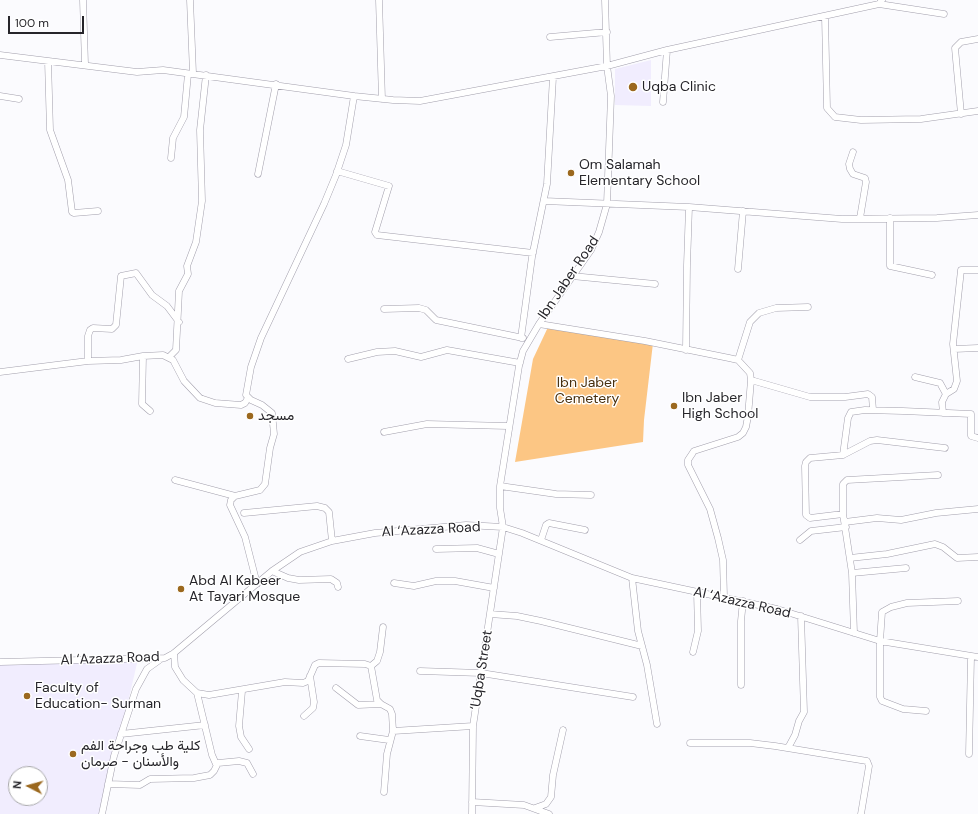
<!DOCTYPE html>
<meta charset="utf-8">
<style>
body{margin:0}
#map{position:relative;width:978px;height:814px;overflow:hidden;background:#fbfbfe;font-family:"DM Sans",sans-serif}
canvas{display:block}
.north{position:absolute;left:8px;top:766px;width:40px;height:40px;box-sizing:border-box;background:#fff;border:1px solid #a8a8aa;border-radius:50%;rotate:276deg;font-size:11px;font-weight:700;line-height:16px;text-align:center;color:#26252a}
.north::after{content:'';display:block;margin:auto;width:14px;height:18px;background:#9b681e;clip-path:polygon(50% 0,100% 100%,50% 72%,0 100%)}
.scale{position:absolute;left:8px;top:16px;width:76px;height:18px;box-sizing:border-box;border:2px solid #26252a;border-top:0;padding-left:5px;font-size:12px;line-height:14px;white-space:nowrap;color:#26252a;-webkit-text-stroke:3px #fff;paint-order:stroke}
</style>
<div id="map">
<canvas width="978" height="814"></canvas>
<div class="north">N</div>
<div class="scale">100 m</div>
</div>
<script>
const context = document.querySelector('canvas').getContext('2d');
context.lineJoin = 'round';
function fillPath(path, color) {
  context.fillStyle = color;
  context.fill(path, 'evenodd');
}
function toPath(rows) {
  const path = new Path2D();
  for (const r of rows) {
    path.moveTo(r[0], r[1]);
    for (let i = 2; i < r.length; i += 2) path.lineTo(r[i], r[i + 1]);
  }
  return path;
}
function trace(path, color, width, dash) {
  context.strokeStyle = color;
  context.lineWidth = width;
  context.lineCap = dash ? 'butt' : 'round';
  context.setLineDash(dash || []);
  context.stroke(path);
}
function label(font, color, halo, rows, align = 'center') {
  context.font = font + ' "DM Sans",Vazirmatn,sans-serif';
  context.lineWidth = 3;
  context.setLineDash([]);
  context.textBaseline = 'middle';
  context.strokeStyle = halo;
  context.fillStyle = color;
  for (const [text, x, y, turn = 0] of rows) {
    context.save();
    context.translate(x, y);
    context.rotate((+turn || 0) * Math.PI / 180);
    context.textAlign = isNaN(turn) ? turn : align;
    if (halo) context.strokeText(text, 0, 0);
    context.fillText(text, 0, 0);
    context.restore();
  }
}
const built = toPath([
 [651,60,651,106,615,105,615,69],
 [138,659,102,814,0,814,0,662],
 [16,774,40,774,40,798,16,798]
]);
const green = toPath([
 [549,325,653,343,644,420,643,442,515,462,533,359]
]);
const minor = toPath([
 [83,0,85,64],
 [190,0,193,73],
 [379,0,382,99],
 [879,4,944,14],
 [825,16,827,108,835,117,861,120,921,119,978,111],
 [550,37,607,32],
 [0,55,137,72,163,70,354,96,393,100,420,101,607,66,667,50,879,4,882,0],
 [48,61,50,130,68,180,72,212,74,213,98,211],
 [0,96,19,99],
 [663,102,667,50],
 [961,114,955,48,961,42,978,39],
 [853,152,849,164,850,169,853,174,865,178,866,182,860,218],
 [171,158,173,138,184,117,188,74],
 [337,171,389,186,375,232,377,235,533,253],
 [258,174,276,84],
 [544,201,689,207,842,219,937,218,978,215],
 [890,218,890,266,932,275],
 [738,269,743,211],
 [572,276,655,284],
 [384,309,419,308,426,310,436,320,523,338],
 [539,324,645,341,729,358,738,360,750,373,751,380,748,416,746,427,743,433,738,437,694,451,688,460,688,465,710,509,718,538,723,560,724,597],
 [521,338,532,257,547,184,553,77],
 [954,349,978,348],
 [686,350,687,265,689,207],
 [143,356,142,404,150,411],
 [169,357,176,350,179,291,188,274,187,266,196,242,202,201,200,130,206,75],
 [348,359,377,352,395,351,421,357,447,350,520,363],
 [738,360,750,322,759,313,776,308,808,307],
 [88,361,88,336,90,330,93,328,112,329,116,325,121,276,136,273,152,295,167,306,179,322],
 [0,372,88,361,121,360,143,356,163,355,173,360,184,381,200,398,215,403,241,405,245,403,248,398],
 [915,377,940,383,946,394],
 [751,380,810,397,845,397,868,394,872,397,873,410],
 [943,413,942,402,946,394,954,389,957,381,953,344,961,270,978,270],
 [384,432,427,424,508,426],
 [843,455,870,441,877,440,945,448],
 [175,480,235,496],
 [500,486,556,494,591,495],
 [244,513,317,506,325,508,329,512,332,541],
 [843,514,810,518,806,515,805,466,806,462,810,458,843,455,848,418,851,412,865,410,903,411,971,414,971,436,978,438],
 [845,522,877,518,901,520,936,513,978,509],
 [541,540,546,525,549,523,585,530],
 [800,540,811,531,846,527],
 [436,549,477,548,499,554],
 [850,558,887,554,935,544,943,547,957,558,978,557],
 [272,571,288,578,299,580,331,579,337,583,338,587],
 [852,573,906,568],
 [632,578,638,631,647,665,657,724],
 [394,583,414,586,436,581,455,581,494,588],
 [257,584,245,537,230,505,231,500,235,496,260,490,265,484,270,448,274,434,272,413,262,405,251,400,246,395,251,367,261,338,324,204,336,175,346,145,354,96],
 [490,614,517,616,541,621,642,646],
 [854,633,852,573,843,514,843,484,847,480,938,475],
 [693,652,698,631,697,592],
 [174,653,175,667,183,680,197,693,209,695,285,682,303,683,308,681,315,665,319,663,365,664,371,666,377,700,381,704,390,709,392,714,393,731,387,754,384,792],
 [0,662,165,658,174,653,272,571,300,552,332,541,375,533,466,525,503,527,522,533,632,578,777,609,880,641,978,657],
 [371,666,377,661,380,652,383,627],
 [420,671,481,673,633,697],
 [741,685,741,621,743,601],
 [336,688,358,705,381,704],
 [242,691,239,726,241,737,249,749],
 [197,693,212,755,216,764],
 [926,711,903,709,882,701,880,697,880,641,882,612,891,607,907,603,958,601],
 [304,716,313,708,314,702,310,676],
 [393,731,473,726],
 [121,734,205,725],
 [360,736,389,740],
 [690,743,750,743,775,746,867,761,869,766,861,814],
 [788,748,795,735,799,721,804,712,801,616],
 [969,754,971,657],
 [108,784,140,785,150,779,194,778,210,775,214,771,218,763,239,761,247,763,253,774],
 [472,802,524,805,549,814],
 [535,808,546,804,551,797,553,775,563,730],
 [102,814,114,756,136,689,147,669,161,659],
 [472,814,473,726,503,527,500,508,500,486,519,366,523,351,539,324,591,250,599,232,607,204,611,96,607,66,605,0]
]);
const markers = [
 [633,87,5,"#9b681e"],
 [571,173,4,"#9b681e"],
 [674,406,4,"#9b681e"],
 [250,416,4,"#9b681e"],
 [181,589,4,"#9b681e"],
 [27,696,4,"#9b681e"],
 [73,754,4,"#9b681e"]
];
const poiNames = [
 ["Uqba Clinic",642,87],
 ["Om Salamah",579,165],
 ["Elementary School",579,181],
 ["Ibn Jaber",682,398],
 ["High School",682,414],
 ["مسجد",258,416],
 ["Abd Al Kabeer",189,581],
 ["At Tayari Mosque",189,597],
 ["Faculty of",35,688],
 ["Education- Surman",35,704],
 ["كلية طب وجراحة الفم",81,746],
 ["والأسنان - صرمان",81,762]
];
const streetNames = [
 ["Ibn Jaber Road",569,278,-56],
 ["Al ‘Azazza Road",431,530,-3],
 ["Al ‘Azazza Road",742,603,13],
 ["Al ‘Azazza Road",110,659,-2],
 ["‘Uqba Street",482,670,-81]
];
const parkNames = [
 ["Ibn Jaber",587,383],
 ["Cemetery",587,399]
];
fillPath(built, '#f1edfe');
fillPath(green, '#fcc684');
trace(minor, '#a29fac', 7);
trace(minor, '#fff', 6);
for (const [x, y, r, color] of markers) {
  const dot = new Path2D();
  dot.arc(x, y, r, 0, 2 * Math.PI);
  context.fillStyle = color;
  context.fill(dot);
  trace(dot, '#fff', 1.5);
}
label('14px', '#26252a', '#fff', poiNames, 'left');
label('14px', '#26252a', '#fff', streetNames);
label('14px', '#48300f', '#fff', parkNames);
</script>
